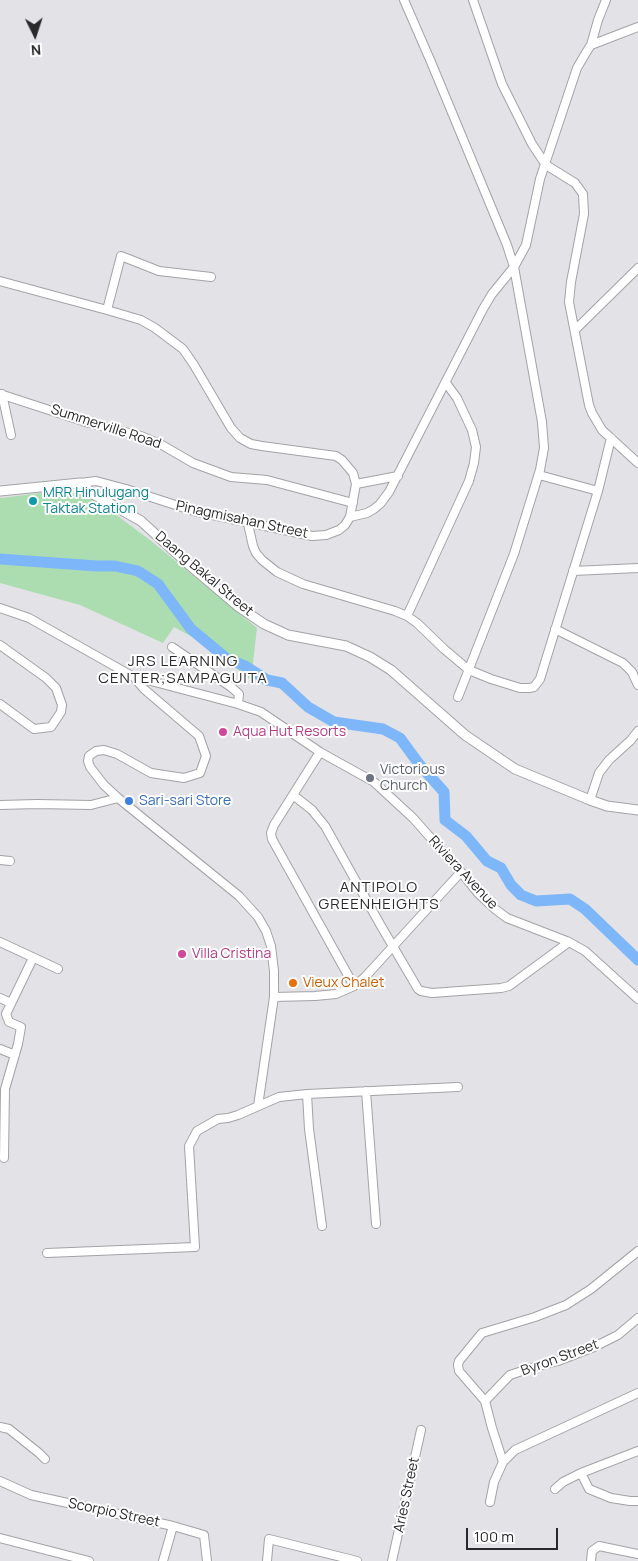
<!DOCTYPE html>
<style>
body{margin:0}
#map{position:relative;width:638px;height:1561px;overflow:hidden;background:#e3e2e7;font-family:Manrope,sans-serif}
canvas{display:block}
.north{position:absolute;left:10px;top:10px;width:50px;height:50px;-webkit-text-stroke:4px #fff;paint-order:stroke;rotate:176deg;font-size:14px;font-weight:700;line-height:20px;text-align:center;color:#29292b}
.north::after{content:'';display:block;margin:auto;width:18px;height:22px;background:#29292b;clip-path:polygon(50% 0,100% 100%,50% 72%,0 100%)}
.scale{position:absolute;left:466px;top:1528px;width:92px;height:22px;box-sizing:border-box;border:2px solid #29292b;border-top:0;padding-left:6px;font-size:15px;line-height:18px;white-space:nowrap;color:#29292b;-webkit-text-stroke:4px #fff;paint-order:stroke}
</style>
<div id="map">
<canvas width="638" height="1561"></canvas>
<div class="north">N</div>
<div class="scale">100 m</div>
</div>
<script>
const context = document.querySelector('canvas').getContext('2d');
context.lineJoin = 'round';
function fillPath(path, color) {
  context.fillStyle = color;
  context.fill(path, 'evenodd');
}
function toPath(rows) {
  const path = new Path2D();
  for (const r of rows) {
    path.moveTo(r[0], r[1]);
    for (let i = 2; i < r.length; i += 2) path.lineTo(r[i], r[i + 1]);
  }
  return path;
}
function trace(path, color, width, dash) {
  context.strokeStyle = color;
  context.lineWidth = width;
  context.lineCap = dash ? 'butt' : 'round';
  context.setLineDash(dash || []);
  context.stroke(path);
}
function label(font, color, halo, rows, align = 'center') {
  context.font = font + ' Manrope,sans-serif';
  context.lineWidth = 4;
  context.setLineDash([]);
  context.textBaseline = 'middle';
  context.strokeStyle = halo;
  context.fillStyle = color;
  for (const [text, x, y, turn = 0] of rows) {
    context.save();
    context.translate(x, y);
    context.rotate((+turn || 0) * Math.PI / 180);
    context.textAlign = isNaN(turn) ? turn : align;
    if (halo) context.strokeText(text, 0, 0);
    context.fillText(text, 0, 0);
    context.restore();
  }
}
const green = toPath([
 [58,491,91,496,150,540,257,628,251,680,207,645,174,627,163,643,80,605,0,583,0,498]
]);
const river = toPath([
 [0,559,97,566,115,566,138,571,158,584,191,629,226,658,245,666,267,680,282,683,308,707,334,722,383,729,400,738,419,764,444,792,445,820,466,836,487,861,501,868,511,885,521,895,536,901,570,899,585,909,638,960]
]);
const minor = toPath([
 [404,0,431,62,507,245,514,267,542,422,544,448,540,470,514,554,458,697],
 [473,0,502,84,532,144,546,165,575,183,583,194,584,214,571,282,569,302,589,405,592,413,602,430,638,463],
 [591,45,638,27],
 [0,281,107,310,141,320,155,328,183,349,194,365,231,428,240,438,251,444,262,446,336,456,342,460,353,473,356,484,350,517,345,525,339,530,326,535,312,536,194,511,126,489,96,481,80,483],
 [107,310,121,256,159,271,211,277],
 [575,330,638,268],
 [0,394,89,423,141,436,162,445,193,463,231,477,267,480,353,503],
 [2,394,11,435],
 [539,475,598,491],
 [356,484,398,476],
 [350,517,367,513,374,509,380,504,389,492,483,309,492,294,514,267,526,245,540,179,577,68,587,51,591,45,598,20,606,0],
 [248,524,253,546,256,553,262,560,277,572,303,584,395,611,407,616,417,623,444,649,469,670,491,679,520,688,529,688,534,687,540,679,598,491,611,438],
 [573,571,638,568],
 [0,608,29,618,132,676,238,704,261,712,320,752,374,782,413,818,461,872,478,893,495,909,507,918,569,942,585,951,638,999],
 [407,616,469,481,474,463,476,447,472,430,457,398,446,383],
 [555,629,623,663,632,672,638,685],
 [0,645,46,678,56,688,62,705,61,712,51,727,34,729,0,704],
 [172,647,231,687,239,694,238,704],
 [133,676,144,689,199,736,206,756,200,773,184,778,151,773,117,754,104,750,96,751,89,756,88,761,90,767,104,785,118,798,239,896,258,917,266,931,271,946,274,971,274,997,258,1106],
 [320,752,274,825,271,833,272,839,354,986],
 [293,795,312,810,325,826,381,926,418,989,421,991,432,993,501,988,509,986,569,942],
 [590,800,599,773,609,760,631,740,638,731],
 [0,805,37,804,91,805,118,798],
 [0,860,10,861],
 [0,942,58,969],
 [274,997,315,996,336,994,354,986,365,977,461,872],
 [0,998,11,1003],
 [0,1049,15,1055],
 [366,1091,376,1224],
 [307,1094,309,1129,322,1226],
 [4,1158,5,1089,18,1044,21,1027,9,1022,6,1014,33,958],
 [47,1253,195,1247,189,1146,197,1131,218,1119,228,1118,238,1115,279,1097,307,1094,458,1087],
 [485,1401,510,1375,531,1368,558,1361,594,1347,618,1335,638,1318],
 [0,1427,9,1429,39,1453,45,1459],
 [503,1462,492,1428,485,1401,459,1371,458,1365,459,1361,482,1333,535,1317,566,1305,591,1289,638,1251],
 [581,1473,589,1489,611,1498,630,1501,638,1501],
 [0,1481,31,1495,173,1526,204,1535,207,1561],
 [555,1489,563,1482,581,1473,638,1451],
 [490,1502,494,1482,503,1462,515,1450,638,1393],
 [0,1538,89,1561],
 [163,1561,173,1526],
 [267,1561,269,1539,357,1561],
 [392,1561,421,1430],
 [591,1561,592,1551,599,1546,638,1554]
]);
const tertiary = toPath([
 [0,491,80,483,93,494,141,521,186,562,239,607,264,624,288,635,346,646,370,657,391,670,465,735,515,769,590,800,607,806,638,810]
]);
const markers = [
 [33,501,5,"#0f9aa8"],
 [223,732,5,"#d1479c"],
 [370,778,5,"#6b7280"],
 [129,801,5,"#3f7fe0"],
 [182,954,5,"#d1479c"],
 [293,983,5,"#e8710a"]
];
const streetNames = [
 ["Summerville Road",106,427,18],
 ["Pinagmisahan Street",242,520,12],
 ["Daang Bakal Street",204,574,40],
 ["Riviera Avenue",463,873,47],
 ["Byron Street",560,1358,-20],
 ["Aries Street",407,1495,-78],
 ["Scorpio Street",114,1513,12]
];
const cultureNames = [
 ["MRR Hinulugang",43,493],
 ["Taktak Station",43,509]
];
const hotelNames = [
 ["Aqua Hut Resorts",233,732],
 ["Villa Cristina",192,954]
];
const worshipNames = [
 ["Victorious",380,770],
 ["Church",380,786]
];
const shopNames = [
 ["Sari-sari Store",139,801]
];
const foodNames = [
 ["Vieux Chalet",303,983]
];
const neighbourhoodNames = [
 ["JRS LEARNING",183,662],
 ["CENTER;SAMPAGUITA",183,679],
 ["ANTIPOLO",379,888],
 ["GREENHEIGHTS",379,905]
];
fillPath(green, '#acddb1');
trace(river, '#7db7f9', 11);
trace(minor, '#a3a2a6', 10);
trace(tertiary, '#a3a2a6', 11);
trace(minor, '#fff', 8);
trace(tertiary, '#fff', 9);
for (const [x, y, r, color] of markers) {
  const dot = new Path2D();
  dot.arc(x, y, r, 0, 2 * Math.PI);
  context.fillStyle = color;
  context.fill(dot);
  trace(dot, '#fff', 2);
}
label('14px', '#29292b', '#fff', streetNames);
label('14px', '#0d838f', '#fff', cultureNames, 'left');
label('14px', '#b23c85', '#fff', hotelNames, 'left');
label('14px', '#5b616d', '#fff', worshipNames, 'left');
label('14px', '#366cbe', '#fff', shopNames, 'left');
label('14px', '#c56008', '#fff', foodNames, 'left');
context.letterSpacing = '1px';
label('15px', '#29292b', '#fff', neighbourhoodNames);
context.letterSpacing = '0px';
</script>
